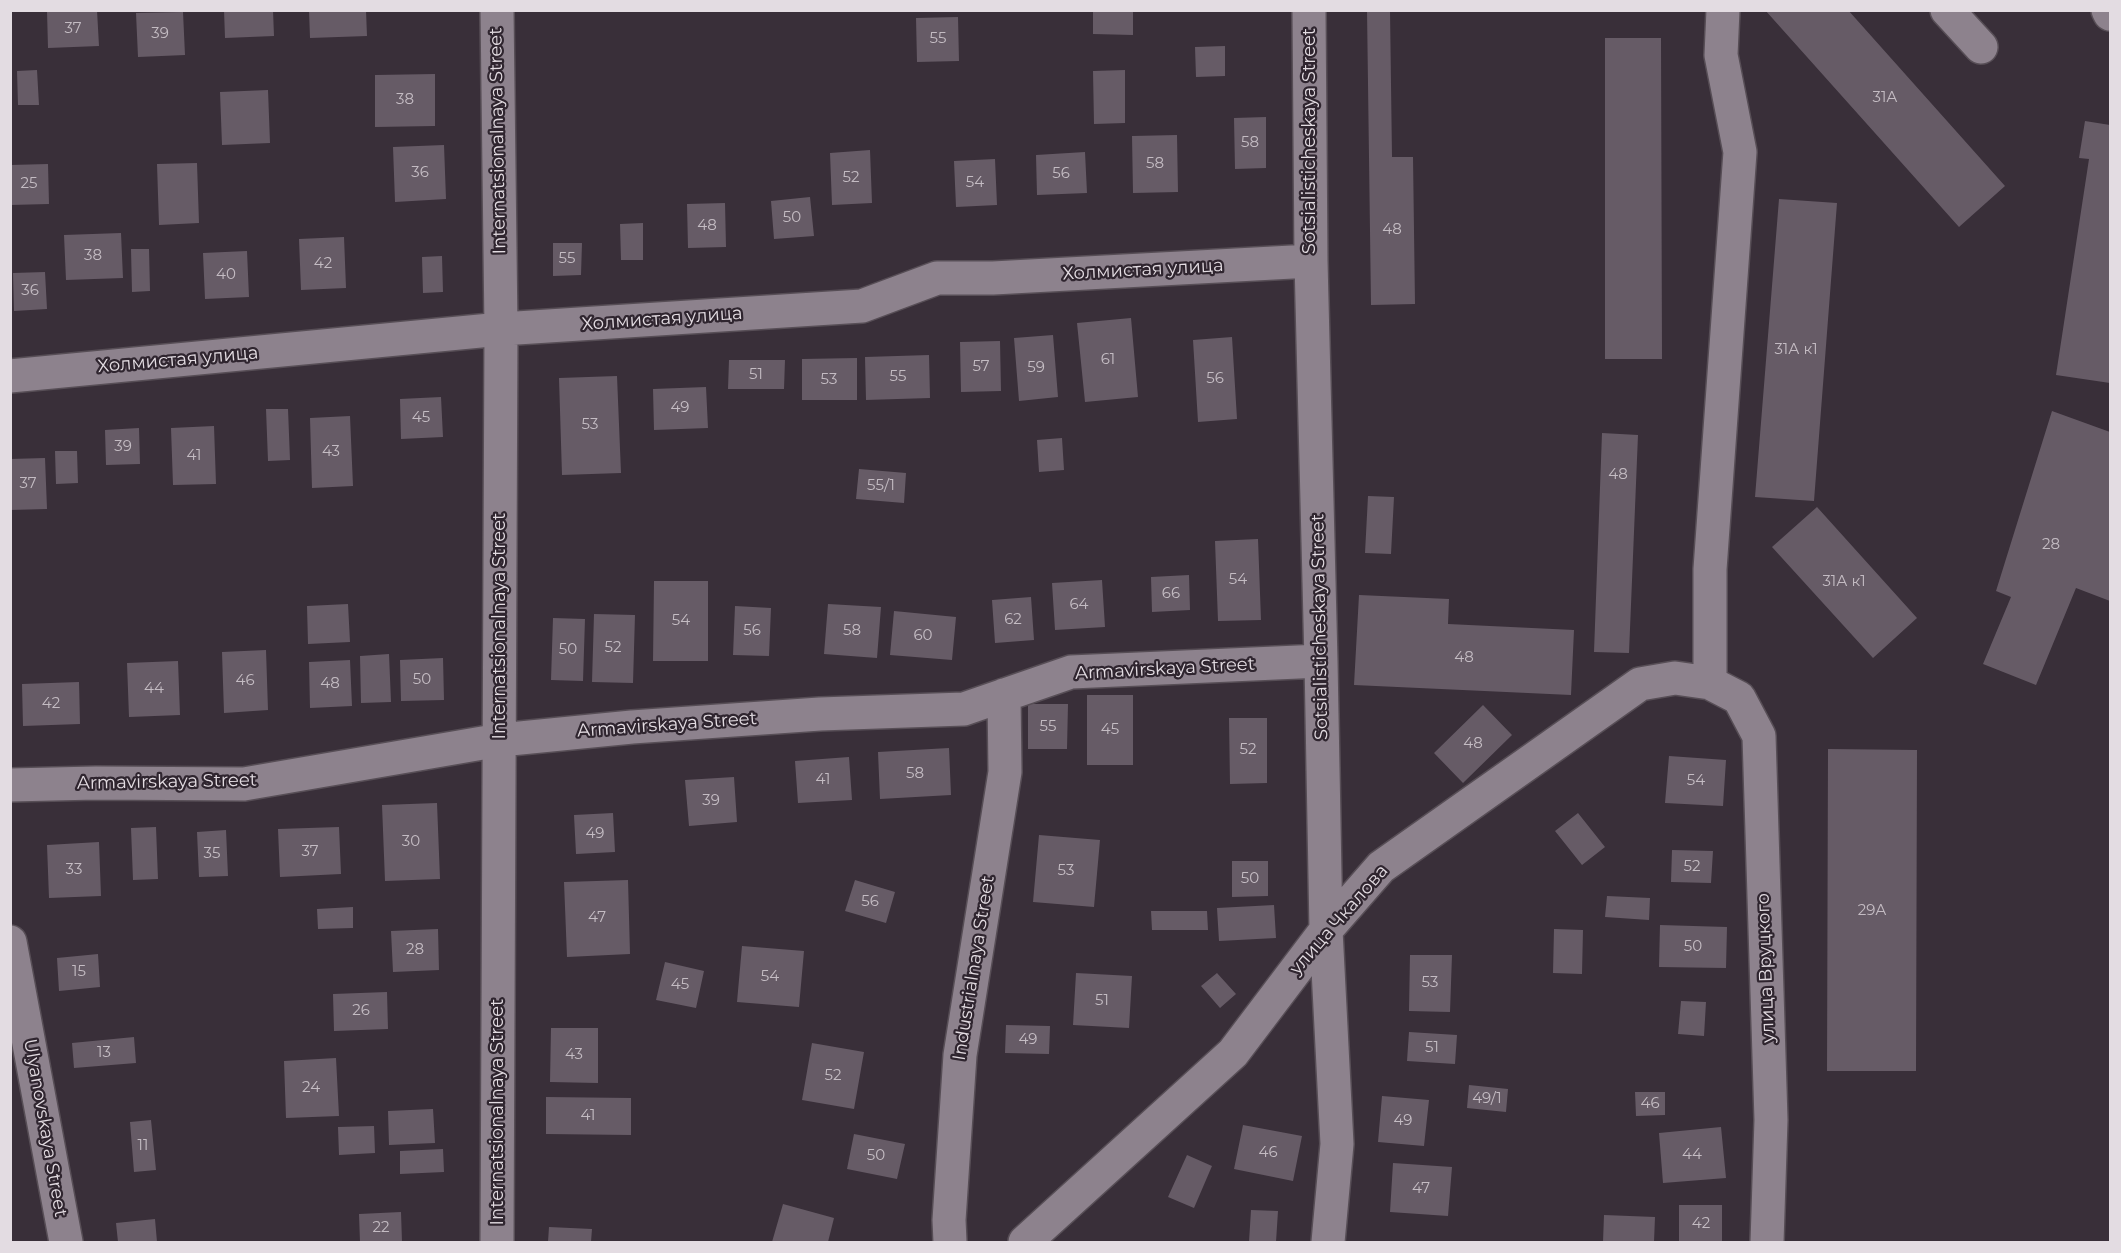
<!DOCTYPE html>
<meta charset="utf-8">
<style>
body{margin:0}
#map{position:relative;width:2121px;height:1253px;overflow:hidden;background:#392f39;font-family:Montserrat,sans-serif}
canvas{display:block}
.frame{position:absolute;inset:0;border:12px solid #e3dce2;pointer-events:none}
</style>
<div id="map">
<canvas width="2121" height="1253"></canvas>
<div class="frame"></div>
</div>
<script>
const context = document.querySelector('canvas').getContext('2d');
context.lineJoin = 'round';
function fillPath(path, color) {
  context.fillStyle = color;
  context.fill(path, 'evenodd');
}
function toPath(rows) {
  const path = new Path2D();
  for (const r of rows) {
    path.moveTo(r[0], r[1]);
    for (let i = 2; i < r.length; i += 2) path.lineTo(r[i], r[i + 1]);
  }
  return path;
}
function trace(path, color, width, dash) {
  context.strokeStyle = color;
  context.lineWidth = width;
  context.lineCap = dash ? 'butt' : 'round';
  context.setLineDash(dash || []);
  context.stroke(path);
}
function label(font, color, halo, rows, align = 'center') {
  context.font = font + ' Montserrat,sans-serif';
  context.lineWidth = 4.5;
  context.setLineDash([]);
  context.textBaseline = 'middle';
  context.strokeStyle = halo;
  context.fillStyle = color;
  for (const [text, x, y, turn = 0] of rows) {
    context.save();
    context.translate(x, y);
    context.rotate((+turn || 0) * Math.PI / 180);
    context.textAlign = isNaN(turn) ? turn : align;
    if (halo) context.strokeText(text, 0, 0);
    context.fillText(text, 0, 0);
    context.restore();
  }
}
const building = toPath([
 [97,10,99,46,48,48,47,11],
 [224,10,273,10,274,36,225,38],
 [309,10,366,10,367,36,310,38],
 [1093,10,1133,10,1133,35,1093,34],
 [1367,10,1390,10,1392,157,1413,157,1415,304,1371,305],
 [1765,10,1848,10,2005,186,1959,227],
 [183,12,185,55,138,57,136,13],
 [958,17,959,61,917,62,916,18],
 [1605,38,1661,38,1662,359,1605,359],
 [1225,46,1225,76,1196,77,1195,47],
 [37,70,39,105,18,105,17,71],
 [1125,70,1125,123,1094,124,1093,71],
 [435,74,435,126,375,127,375,75],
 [268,90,270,143,222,145,220,92],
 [1266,117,1266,168,1235,169,1234,118],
 [2085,121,2110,125,2110,383,2056,375,2089,159,2079,158],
 [1177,135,1178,192,1133,193,1132,136],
 [444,145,446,199,395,202,393,147],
 [870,150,872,203,832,205,830,153],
 [1085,152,1087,193,1037,195,1036,155],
 [995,159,997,205,956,207,954,161],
 [197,163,199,223,159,225,157,164],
 [48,164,49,204,10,205,10,165],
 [810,197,814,236,774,239,771,201],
 [1779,199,1837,203,1814,501,1755,497],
 [725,203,726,247,688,248,687,204],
 [643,223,643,260,621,260,620,224],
 [121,233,123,278,66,280,64,235],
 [344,237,346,288,301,290,299,239],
 [553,243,582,243,581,275,553,276],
 [131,249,149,249,150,291,132,292],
 [247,251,249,297,205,299,203,253],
 [442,256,443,292,423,293,422,257],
 [45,272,47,309,14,311,13,273],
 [1131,318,1138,397,1085,402,1077,323],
 [1053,335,1058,397,1019,401,1014,338],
 [1232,337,1237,419,1198,422,1193,340],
 [1000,341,1001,391,961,392,960,342],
 [929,355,930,398,866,400,865,357],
 [857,358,857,400,802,400,802,359],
 [729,360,785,360,784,389,728,389],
 [617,376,621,473,562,475,559,378],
 [706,387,708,428,654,430,653,389],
 [441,397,443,437,401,439,400,399],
 [266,409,288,409,290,460,268,461],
 [2052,411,2110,432,2110,601,2076,588,2036,685,1983,664,2011,597,1996,591],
 [350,416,353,486,312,488,310,418],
 [214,426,216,484,173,485,171,428],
 [139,428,140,464,106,465,105,430],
 [1602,433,1638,435,1629,653,1594,652],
 [1062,438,1064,470,1039,472,1037,440],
 [55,451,77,451,78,483,56,484],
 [45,458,47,509,10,510,10,459],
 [859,469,906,473,904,503,856,499],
 [1368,496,1394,497,1391,554,1365,553],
 [1817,507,1917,618,1873,658,1772,547],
 [1258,539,1261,620,1218,621,1215,541],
 [1189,575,1190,610,1152,612,1151,577],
 [1102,580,1105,627,1055,630,1052,583],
 [654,581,708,581,708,661,653,661],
 [1359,595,1449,599,1448,624,1574,630,1571,695,1354,685],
 [1031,597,1034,640,995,643,992,600],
 [348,604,350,642,308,644,307,606],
 [828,604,881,607,877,658,824,654],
 [735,606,771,608,769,656,733,655],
 [894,611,956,617,952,660,890,655],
 [594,614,635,615,633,683,592,682],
 [553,618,585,619,583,681,551,680],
 [266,650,268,710,224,713,222,652],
 [389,654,391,702,361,703,360,656],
 [443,658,444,700,401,701,400,660],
 [350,660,352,706,310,708,309,662],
 [178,661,180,715,129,717,127,663],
 [79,682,80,724,23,726,22,684],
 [1087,695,1133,695,1133,765,1087,765],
 [1028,704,1068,704,1067,749,1028,749],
 [1483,705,1512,735,1463,783,1434,753],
 [1229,718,1267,718,1267,783,1230,784],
 [949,748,951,795,880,799,878,752],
 [1828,749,1917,750,1916,1071,1827,1071],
 [1669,756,1726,760,1723,806,1665,803],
 [849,757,852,800,798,803,795,761],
 [734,777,737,822,689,826,685,780],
 [437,803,440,879,385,881,382,805],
 [613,813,615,852,576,854,574,815],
 [1578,813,1605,847,1582,865,1555,831],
 [156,827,158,879,133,880,131,828],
 [339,827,341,874,280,877,278,829],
 [226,830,228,876,199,877,197,832],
 [1039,835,1100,840,1094,907,1033,902],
 [99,842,101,896,49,898,47,845],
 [1672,850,1713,851,1711,883,1671,882],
 [1232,861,1268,861,1268,896,1232,897],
 [628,880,630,954,567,957,564,882],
 [855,880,895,892,886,923,845,911],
 [1607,896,1650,898,1649,920,1605,917],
 [1274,905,1276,938,1219,941,1217,908],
 [353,907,353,928,318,929,317,909],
 [1151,911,1207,911,1208,930,1152,930],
 [1660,925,1727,927,1726,968,1659,967],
 [438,929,439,970,393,972,391,931],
 [1554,929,1583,930,1582,974,1553,973],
 [742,946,804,951,799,1007,737,1002],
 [98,954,100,987,59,991,57,958],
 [1410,955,1452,955,1450,1012,1409,1011],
 [665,962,704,971,696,1008,656,1000],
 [1076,973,1132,976,1129,1028,1073,1025],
 [1217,973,1236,994,1220,1008,1201,986],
 [387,992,388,1029,334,1031,333,994],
 [1681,1001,1706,1002,1704,1036,1678,1034],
 [1006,1025,1050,1026,1049,1054,1005,1053],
 [551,1028,598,1028,598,1083,550,1082],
 [1409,1032,1457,1035,1455,1064,1407,1061],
 [134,1037,136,1063,74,1068,72,1043],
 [812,1043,864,1052,854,1109,802,1100],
 [336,1058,339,1116,286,1118,284,1061],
 [1469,1085,1508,1089,1506,1112,1467,1108],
 [1635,1092,1665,1092,1665,1115,1636,1116],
 [1382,1096,1429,1100,1424,1146,1378,1142],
 [546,1097,631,1098,631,1135,546,1134],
 [433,1109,435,1143,389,1145,388,1111],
 [151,1120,156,1170,134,1172,130,1122],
 [1243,1125,1302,1136,1293,1181,1234,1169],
 [374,1126,375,1153,339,1155,338,1127],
 [1721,1127,1726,1178,1663,1183,1659,1133],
 [854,1134,905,1144,897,1179,847,1169],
 [443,1149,444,1172,400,1174,400,1151],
 [1187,1155,1212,1166,1194,1208,1168,1197],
 [1393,1163,1452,1167,1448,1216,1390,1212],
 [783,1204,834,1218,828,1242,772,1242],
 [1679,1205,1722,1205,1722,1242,1679,1242],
 [1251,1210,1278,1211,1276,1242,1249,1242],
 [401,1212,402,1242,360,1242,359,1214],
 [1604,1215,1655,1217,1654,1242,1603,1242],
 [155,1219,157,1242,118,1242,116,1223],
 [549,1227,592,1229,591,1242,548,1242]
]);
const minor = toPath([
 [497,10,501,329,497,1242],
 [1309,10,1311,261,1321,661,1326,930,1337,1144,1328,1242],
 [1947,10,1981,47],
 [2108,10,2110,14],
 [10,376,501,329,862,306,937,278,993,278,1311,261],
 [1710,683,1710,569,1740,152,1721,55,1723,10],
 [10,785,96,783,244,784,500,740,632,727,820,714,964,709,1071,672,1321,661],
 [10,942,66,1242],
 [950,1242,949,1220,960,1055,1005,772,1004,695],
 [1025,1242,1233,1053,1326,930,1381,867,1640,684,1675,678,1710,683,1739,698,1759,736,1771,1120,1767,1242]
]);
const numberNames = [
 ["37",73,29],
 ["39",160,34],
 ["55",938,39],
 ["31А",1885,98],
 ["38",405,100],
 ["58",1250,143],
 ["58",1155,164],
 ["36",420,173],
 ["56",1061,174],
 ["52",851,178],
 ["54",975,183],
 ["25",29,184],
 ["50",792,218],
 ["48",707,226],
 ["48",1392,230],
 ["38",93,256],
 ["55",567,259],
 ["42",323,264],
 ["40",226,275],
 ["36",30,291],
 ["31А к1",1796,350],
 ["61",1108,360],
 ["57",981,367],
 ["59",1036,368],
 ["51",756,375],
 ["55",898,377],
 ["56",1215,379],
 ["53",829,380],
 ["49",680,408],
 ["45",421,418],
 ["53",590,425],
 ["39",123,447],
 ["43",331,452],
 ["41",194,456],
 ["48",1618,475],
 ["37",28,484],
 ["55/1",881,486],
 ["28",2051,545],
 ["54",1238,580],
 ["31А к1",1844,582],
 ["66",1171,594],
 ["64",1079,605],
 ["62",1013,620],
 ["54",681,621],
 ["56",752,631],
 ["58",852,631],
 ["60",923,636],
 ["52",613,648],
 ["50",568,650],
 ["48",1464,658],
 ["50",422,680],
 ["46",245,681],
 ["48",330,684],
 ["44",154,689],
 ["42",51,704],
 ["55",1048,727],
 ["45",1110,730],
 ["48",1473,744],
 ["52",1248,750],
 ["58",915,774],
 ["41",823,780],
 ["54",1696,781],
 ["39",711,801],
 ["49",595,834],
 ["30",411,842],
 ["37",310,852],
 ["35",212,854],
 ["52",1692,867],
 ["33",74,870],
 ["53",1066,871],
 ["50",1250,879],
 ["56",870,902],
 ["29А",1872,911],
 ["47",597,918],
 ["50",1693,947],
 ["28",415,950],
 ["15",79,972],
 ["54",770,977],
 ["53",1430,983],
 ["45",680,985],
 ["51",1102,1001],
 ["26",361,1011],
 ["49",1028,1040],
 ["51",1432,1048],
 ["13",104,1053],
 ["43",574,1055],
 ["52",833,1076],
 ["24",311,1088],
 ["49/1",1487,1099],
 ["46",1650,1104],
 ["41",588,1116],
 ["49",1403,1121],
 ["11",143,1146],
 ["46",1268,1153],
 ["44",1692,1155],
 ["50",876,1156],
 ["47",1421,1189],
 ["42",1701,1224],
 ["22",381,1228]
];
const streetNames = [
 ["Internatsionalnaya Street",498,141,-91],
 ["Sotsialisticheskaya Street",1310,141,-90],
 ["Холмистая улица",1143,270,-3],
 ["Холмистая улица",662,319,-4],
 ["Холмистая улица",178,360,-5],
 ["Internatsionalnaya Street",500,626,-90],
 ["Sotsialisticheskaya Street",1320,627,-91],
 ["Armavirskaya Street",1165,669,-3],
 ["Armavirskaya Street",667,725,-4],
 ["Armavirskaya Street",167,782,-1],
 ["улица Чкалова",1339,920,-49],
 ["Industrialnaya Street",974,968,-81],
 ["улица Вруцкого",1766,968,-92],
 ["Internatsionalnaya Street",498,1112,-90],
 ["Ulyanovskaya Street",45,1128,80]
];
fillPath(building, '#665b66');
trace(minor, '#574e56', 36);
trace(minor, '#8d828d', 33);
label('15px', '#c4bcc3', null, numberNames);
label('18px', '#e3dce2', '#2f252f', streetNames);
</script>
